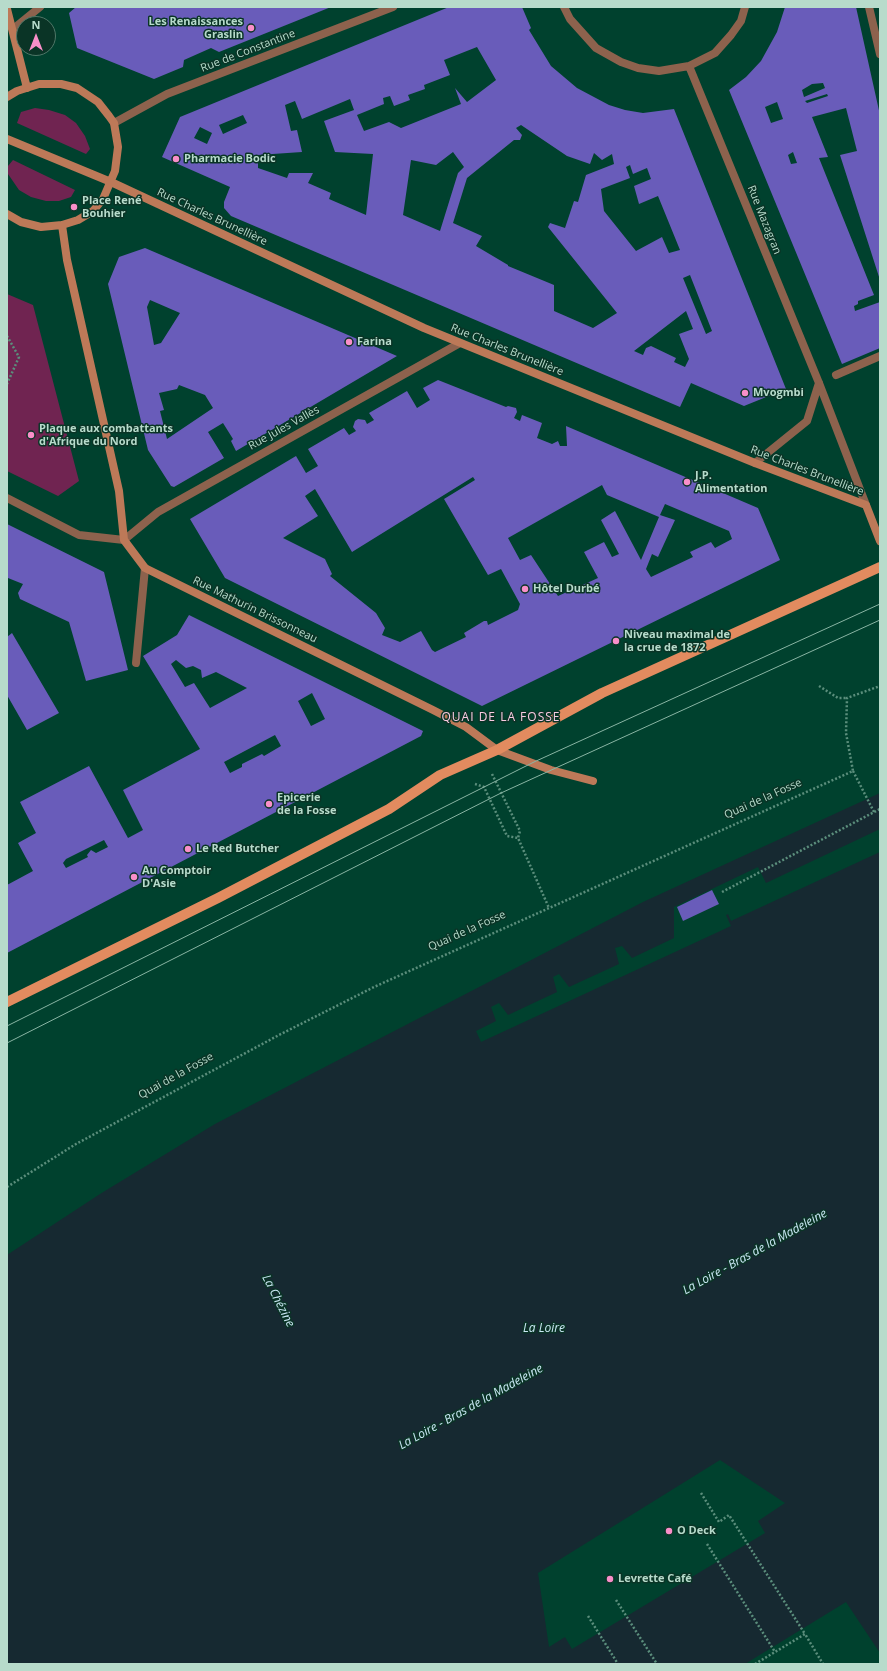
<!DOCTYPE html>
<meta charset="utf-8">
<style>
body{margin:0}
#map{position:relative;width:887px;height:1671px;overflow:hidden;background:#00412e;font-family:"Open Sans",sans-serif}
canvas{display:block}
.frame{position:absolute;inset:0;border:8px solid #b7dbcb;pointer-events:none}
.north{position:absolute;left:16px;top:16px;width:40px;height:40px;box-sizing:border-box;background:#0a3426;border:1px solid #4f7768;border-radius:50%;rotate:0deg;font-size:11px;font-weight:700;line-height:16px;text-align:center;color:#b7dbcb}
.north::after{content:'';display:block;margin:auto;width:14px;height:18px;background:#f98fc9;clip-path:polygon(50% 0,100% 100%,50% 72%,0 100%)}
</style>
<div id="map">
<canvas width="887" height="1671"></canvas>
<div class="frame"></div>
<div class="north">N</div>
</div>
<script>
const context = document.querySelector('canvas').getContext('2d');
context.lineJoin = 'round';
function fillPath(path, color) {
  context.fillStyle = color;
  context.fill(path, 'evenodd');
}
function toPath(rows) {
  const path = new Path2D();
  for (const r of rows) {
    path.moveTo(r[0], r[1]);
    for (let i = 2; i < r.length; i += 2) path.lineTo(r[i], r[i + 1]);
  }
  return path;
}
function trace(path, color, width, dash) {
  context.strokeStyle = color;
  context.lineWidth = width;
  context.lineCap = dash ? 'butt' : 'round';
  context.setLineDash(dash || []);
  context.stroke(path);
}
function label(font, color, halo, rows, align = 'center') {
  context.font = font + ' "Open Sans",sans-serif';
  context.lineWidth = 3;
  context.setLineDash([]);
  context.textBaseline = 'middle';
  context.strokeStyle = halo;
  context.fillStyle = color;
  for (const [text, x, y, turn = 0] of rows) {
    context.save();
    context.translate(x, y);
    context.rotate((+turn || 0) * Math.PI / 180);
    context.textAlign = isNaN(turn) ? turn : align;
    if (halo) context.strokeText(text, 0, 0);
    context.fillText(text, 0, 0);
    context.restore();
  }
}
const green = toPath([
 [35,108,49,110,65,115,76,123,85,136,90,149,86,154,17,123,21,112],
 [13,160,75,190,71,197,59,201,46,201,31,197,19,190,8,174,8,166],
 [7,294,33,305,79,481,58,496,7,471]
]);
const water = toPath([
 [880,793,880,1653,846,1602,745,1664,7,1664,7,1255,100,1194,215,1124,643,902]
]);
const pier = toPath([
 [880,829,880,852,731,921,728,914,726,915,731,926,481,1042,476,1031,496,1021,491,1007,499,1003,508,1015,557,992,553,977,559,974,569,987,619,964,615,948,622,946,632,958,674,938,674,907,758,867,766,883],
 [720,1460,785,1503,758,1521,765,1533,572,1649,565,1637,549,1647,538,1573]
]);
const building = toPath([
 [76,7,331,7,219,52,211,48,184,60,183,67,154,79,77,48,69,13],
 [449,7,522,7,531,28,529,30,551,66,577,88,609,105,625,110,643,113,674,109,786,389,744,406,691,383,680,407,231,216,224,208,224,202,230,187,162,157,180,117],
 [477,47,496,80,467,102,455,88,461,104,401,128,389,122,364,131,357,115,384,104,383,98,390,96,394,106,410,100,408,95,425,89,424,85,450,75,444,60],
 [350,99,354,110,324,121,335,152,373,154,366,215,329,199,331,193,308,183,313,173,289,173,287,178,258,168,258,155,302,152,297,130,291,131,285,105,295,101,302,119],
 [243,115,247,123,223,134,219,125],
 [521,125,567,156,590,164,594,153,602,160,612,154,614,164,586,175,578,202,574,201,565,228,550,223,548,227,617,313,593,328,554,311,554,285,508,266,508,265,476,246,482,236,453,223,467,178,514,140,520,140,522,135,516,128],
 [200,127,212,133,207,144,194,138],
 [453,152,464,167,458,173,440,231,403,215,411,160,436,165],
 [630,165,633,174,647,168,651,179,634,186,639,204,658,196,680,250,669,253,662,237,636,251,604,211,601,189,630,178,626,167],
 [690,275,712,331,706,334,683,278],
 [686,311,693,329,679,334,689,359,685,367,674,362,676,358,651,346,646,348,643,355,634,351],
 [785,7,856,7,880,115,880,280,840,155,857,151,846,108,812,117,828,157,819,158,874,295,858,301,858,304,854,306,855,311,880,302,880,348,842,364,729,90,746,77,761,61,777,32],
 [823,83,825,88,804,97,802,90,812,84],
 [827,94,828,96,807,103,805,101],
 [777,102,783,119,771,123,765,107],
 [793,152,797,163,791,164,788,155],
 [145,248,397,356,236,451,231,441,233,439,223,423,208,432,224,458,174,487,171,486,148,450,108,284,119,257],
 [150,300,180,313,161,343,154,345,147,307],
 [179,385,205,395,213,408,167,439,160,411,164,410,159,393,177,389],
 [438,380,506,407,508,406,516,408,517,412,514,418,520,421,522,415,542,423,537,438,552,444,558,441,560,446,567,446,566,426,758,508,780,560,482,706,225,578,190,519,296,456,306,473,318,466,308,449,344,428,349,435,356,431,353,427,355,421,358,419,365,420,367,424,374,420,369,413,407,391,417,408,430,400,423,388],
 [473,477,475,480,444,499,488,575,501,569,520,604,518,610,488,625,487,621,484,621,464,633,466,637,435,652,432,650,421,631,400,642,382,635,385,628,376,613,330,576,332,574,325,559,283,538,318,516,305,496,315,489,352,552],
 [602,485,607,495,659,517,641,560,615,511,601,520,619,554,612,557,604,542,584,552,598,578,558,596,531,555,520,560,508,538],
 [665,504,729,531,732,539,715,548,711,542,690,552,693,557,651,577,646,569,652,554,658,557,675,520,660,515],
 [7,524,104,572,128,670,86,681,69,622,20,599,18,593,23,584,8,578,7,580],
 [189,615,423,731,421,736,7,953,7,885,33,871,18,843,36,833,20,802,89,766,128,838,143,830,123,790,200,749,143,656,177,635],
 [176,660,186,668,193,666,201,670,202,678,216,672,247,688,210,708,194,683,185,687,171,664],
 [312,693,325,719,311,726,298,701],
 [275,735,281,746,264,756,262,754,242,764,242,767,230,773,224,762],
 [104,840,108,847,96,853,91,850,87,855,88,857,66,868,63,863,66,859],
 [12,633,59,713,27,730,7,695,7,637],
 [712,890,719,904,683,921,677,907]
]);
const path = toPath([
 [7,336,19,357,7,384],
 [819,686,838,698,847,698],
 [853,771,874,812],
 [492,774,520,831,518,838],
 [475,784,484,787,507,836,518,838,549,908],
 [722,892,880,809],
 [7,1187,76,1144,279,1035,374,987,853,771,846,733,847,698,880,686],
 [701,1493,719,1522,729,1515,805,1634],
 [707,1544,775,1652],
 [616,1600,657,1664],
 [588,1616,618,1664],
 [755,1664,805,1634,823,1664]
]);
const lane = toPath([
 [136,663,145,568]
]);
const street = toPath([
 [564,7,570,19,596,48,621,62,638,68,659,71,689,66,715,53,731,35,741,21,745,7],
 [869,7,880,54],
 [13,29,40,7],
 [689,66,819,383,866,505],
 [114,123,167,94,393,7],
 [836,375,880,356],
 [755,463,807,421,819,383],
 [7,498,79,535,124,540,158,512,460,343]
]);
const secondary = toPath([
 [7,9,27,88],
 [7,97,17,91,39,84,61,84,77,88,98,102,109,116,114,123,118,147,115,171,103,199,93,211,78,220,62,225,41,227,21,222,7,214],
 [7,139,111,182,424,328,755,463,866,505,880,541],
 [62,225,67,260,119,491,124,540,145,568,433,710,466,727,497,750,551,770,593,781]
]);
const primary = toPath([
 [7,1002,218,898,389,809,440,775,497,750,602,693,880,567]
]);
const tram = toPath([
 [7,1026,534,762,880,604],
 [7,1043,501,793,880,620]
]);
const markers = [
 [251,28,4,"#f98fc9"],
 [176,159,4,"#f98fc9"],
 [74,207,4,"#f98fc9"],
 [349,342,4,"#f98fc9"],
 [745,393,4,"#f98fc9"],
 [31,435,4,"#f98fc9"],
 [687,482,4,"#f98fc9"],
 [525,589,4,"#f98fc9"],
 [616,641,4,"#f98fc9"],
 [269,804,4,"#f98fc9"],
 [188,849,4,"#f98fc9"],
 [134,877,4,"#f98fc9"],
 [669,1531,4,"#f98fc9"],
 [610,1579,4,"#f98fc9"]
];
const poiNames = [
 ["Les Renaissances",243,22,"right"],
 ["Graslin",243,35,"right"],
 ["Pharmacie Bodic",184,159],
 ["Place René",82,201],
 ["Bouhier",82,214],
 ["Farina",357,342],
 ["Mvogmbi",753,393],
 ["Plaque aux combattants",39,429],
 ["d'Afrique du Nord",39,442],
 ["J.P.",695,476],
 ["Alimentation",695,489],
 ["Hôtel Durbé",533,589],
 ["Niveau maximal de",624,635],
 ["la crue de 1872",624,648],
 ["Epicerie",277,798],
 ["de la Fosse",277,811],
 ["Le Red Butcher",196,849],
 ["Au Comptoir",142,871],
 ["D'Asie",142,884],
 ["O Deck",677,1531],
 ["Levrette Café",618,1579]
];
const streetNames = [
 ["Rue de Constantine",248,51,-21],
 ["Rue Charles Brunellière",212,217,25],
 ["Rue Mazagran",764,220,68],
 ["Rue Charles Brunellière",507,350,22],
 ["Rue Jules Vallès",284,428,-29],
 ["Rue Charles Brunellière",807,471,21],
 ["Rue Mathurin Brissonneau",255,610,26],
 ["Quai de la Fosse",763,799,-24],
 ["Quai de la Fosse",467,931,-24],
 ["Quai de la Fosse",176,1076,-29]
];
const neighbourhoodNames = [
 ["QUAI DE LA FOSSE",501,718]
];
const waterNames = [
 ["La Loire - Bras de la Madeleine",755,1252,-29],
 ["La Chézine",278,1301,63],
 ["La Loire",544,1329],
 ["La Loire - Bras de la Madeleine",471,1407,-29]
];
fillPath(green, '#702451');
fillPath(water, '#162931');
fillPath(pier, '#00412e');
fillPath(building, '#695cba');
trace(path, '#5b8e7c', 2.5, [2, 2]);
trace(lane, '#8d624d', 8);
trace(street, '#8d624d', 8);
trace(secondary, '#bd7958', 8);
trace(primary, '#e28b5f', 10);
trace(tram, '#89b5a4', 1);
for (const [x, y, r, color] of markers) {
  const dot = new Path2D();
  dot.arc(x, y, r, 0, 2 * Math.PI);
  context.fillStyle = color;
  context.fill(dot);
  trace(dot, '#0a3426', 1.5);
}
label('bold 11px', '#b7dbcb', '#0a3426', poiNames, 'left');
label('11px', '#b7dbcb', '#0a3426', streetNames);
context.letterSpacing = '1px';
label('12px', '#f9cbe2', '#0a3426', neighbourhoodNames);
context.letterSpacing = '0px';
label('italic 12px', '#cbe8f5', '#0a3426', waterNames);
</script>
